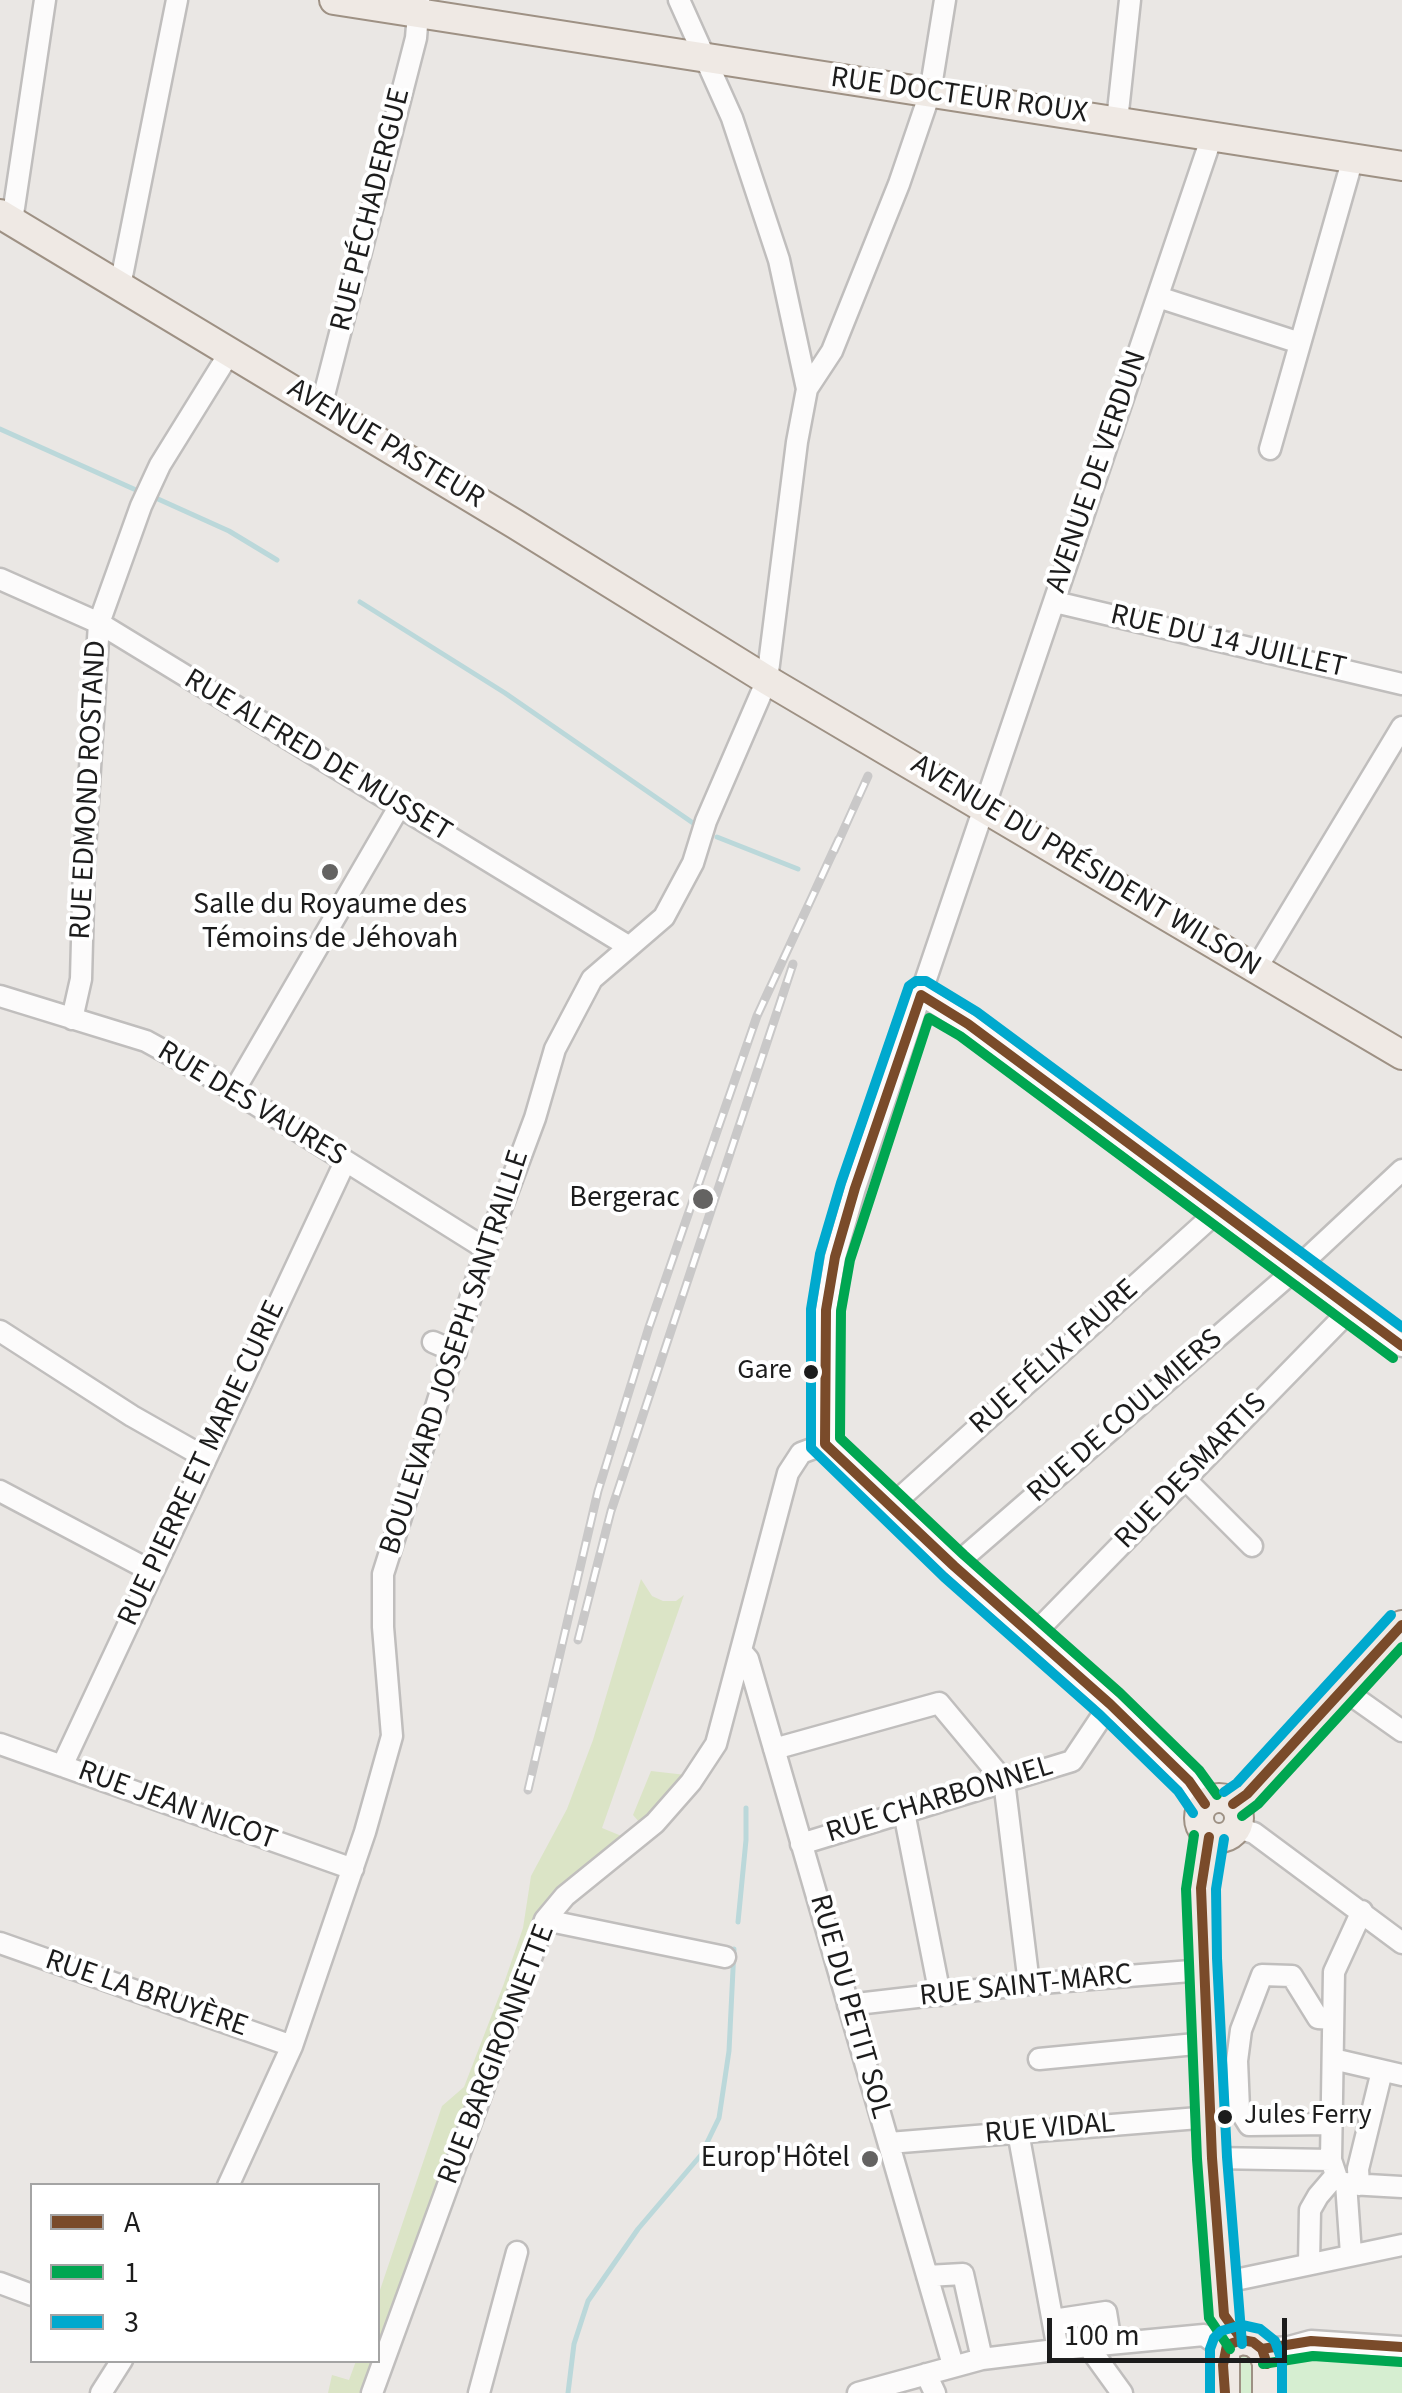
<!DOCTYPE html>
<meta charset="utf-8">
<style>
body{margin:0}
#map{position:relative;width:1402px;height:2393px;overflow:hidden;background:#eae7e4;font-family:"Source Sans 3",sans-serif}
canvas{display:block}
.legend{position:absolute;left:30px;top:2183px;width:350px;height:180px;box-sizing:border-box;background:#fff;border:2px solid #a4a4a4;margin:0;padding:12px 18px;list-style:none;font-size:30px;color:#1c1c1c}
.legend li{display:flex;align-items:center;gap:20px;height:50px}
.legend b{width:50px;border:2px solid #a4a4a4}
.scale{position:absolute;left:1047px;top:2318px;width:240px;height:45px;box-sizing:border-box;border:5px solid #1c1c1c;border-top:0;padding-left:12px;font-size:30px;line-height:35px;white-space:nowrap;color:#1c1c1c;-webkit-text-stroke:8px #fff;paint-order:stroke}
</style>
<div id="map">
<canvas width="1402" height="2393"></canvas>
<ul class="legend">
<li><b style="height:12px;background:#7a4b2a"></b>A</li>
<li><b style="height:12px;background:#00a651"></b>1</li>
<li><b style="height:12px;background:#00a9ce"></b>3</li>
</ul>
<div class="scale">100 m</div>
</div>
<script>
const context = document.querySelector('canvas').getContext('2d');
context.lineJoin = 'round';
function fillPath(path, color) {
  context.fillStyle = color;
  context.fill(path, 'evenodd');
}
function toPath(rows) {
  const path = new Path2D();
  for (const r of rows) {
    if (r.length === 3) {
      path.moveTo(r[0] + r[2], r[1]);
      path.arc(r[0], r[1], r[2], 0, 2 * Math.PI);
      continue;
    }
    path.moveTo(r[0], r[1]);
    for (let i = 2; i < r.length; i += 2) path.lineTo(r[i], r[i + 1]);
  }
  return path;
}
function trace(path, color, width, dash) {
  context.strokeStyle = color;
  context.lineWidth = width;
  context.lineCap = dash ? 'butt' : 'round';
  context.setLineDash(dash || []);
  context.stroke(path);
}
function label(font, color, halo, rows, align = 'center') {
  context.font = font + ' "Source Sans 3",sans-serif';
  context.lineWidth = 8;
  context.setLineDash([]);
  context.textBaseline = 'middle';
  context.strokeStyle = halo;
  context.fillStyle = color;
  for (const [text, x, y, turn = 0] of rows) {
    context.save();
    context.translate(x, y);
    context.rotate((+turn || 0) * Math.PI / 180);
    context.textAlign = isNaN(turn) ? turn : align;
    if (halo) context.strokeText(text, 0, 0);
    context.fillText(text, 0, 0);
    context.restore();
  }
}
const grass = toPath([
 [641,1579,652,1596,663,1601,676,1601,684,1595,602,1828,624,1837,556,1890,534,1923,378,2349,378,2296,442,2106,464,2087,503,1986,523,1928,531,1876,567,1809,593,1740],
 [651,1771,686,1775,640,1823,633,1815],
 [356,2361,373,2361,361,2393,328,2393,332,2375,349,2380]
]);
const park = toPath([
 [1276,2351,1402,2354,1402,2393,1276,2393],
 [1252,2353,1260,2393,1232,2393,1239,2354]
]);
const stream = toPath([
 [0,429,136,490],
 [158,499,229,531,277,560],
 [360,602,505,693,693,823],
 [717,837,798,869],
 [738,1922,746,1840,746,1808],
 [568,2393,574,2344,588,2301,638,2229,701,2155,719,2118,729,2051,734,1949]
]);
const minor = toPath([
 [1117,121,1130,0],
 [12,221,45,0],
 [120,286,177,0],
 [1158,297,1300,343],
 [807,389,832,351,899,184,930,93,945,0],
 [321,407,416,38,419,1],
 [1270,449,1353,158],
 [0,579,99,623,628,946],
 [1055,602,1402,684],
 [1256,969,1402,727],
 [921,995,968,1024,1402,1346],
 [0,996,146,1041,215,1079,486,1249],
 [72,1019,81,979,84,865,99,623,141,506,160,465,230,352],
 [234,1091,399,807],
 [0,1331,132,1416,206,1458],
 [433,1342,456,1352],
 [825,1444,826,1310,835,1257,855,1188,1212,136],
 [825,1444,954,1566,1110,1704,1189,1781,1205,1804],
 [1185,1479,1252,1546],
 [0,1491,153,1572],
 [891,1506,1219,1210],
 [954,1566,1297,1268,1402,1170],
 [1033,1635,1351,1309],
 [741,1651,748,1659,953,2365],
 [1344,1690,1402,1731],
 [0,1744,353,1869],
 [774,1749,939,1703,1004,1781,1029,1984],
 [62,1766,345,1162],
 [904,1812,940,1995],
 [1237,1828,1254,1833,1402,1943],
 [801,1844,1072,1761,1110,1704],
 [545,1920,725,1957],
 [0,1943,292,2046],
 [848,2005,1029,1984,1203,1970],
 [1039,2059,1206,2043],
 [1333,2059,1402,2075],
 [1331,2124,1249,2125,1239,2109,1237,2061,1241,2030,1262,1975,1292,1976,1318,2018,1333,2019],
 [1018,2132,1058,2350],
 [889,2143,1211,2117],
 [1212,2158,1331,2160],
 [1336,2175,1331,2160,1334,1972,1362,1911],
 [1346,2183,1351,2254],
 [1350,2184,1402,2187],
 [1359,2185,1358,2169,1382,2071],
 [228,2186,292,2046,365,1832,392,1736,383,1627,383,1574,486,1249,535,1118,555,1049,592,979,664,917,693,863,706,821,767,680,797,442,807,389,779,260,732,118,679,0],
 [1309,2264,1310,2210,1318,2196,1336,2175],
 [927,2276,963,2274,982,2359],
 [0,2283,32,2295],
 [1221,2283,1402,2245],
 [1053,2320,1106,2312,1111,2343],
 [1088,2346,1122,2393],
 [1262,2349,1289,2347,1311,2341,1402,2347],
 [926,2374,935,2393],
 [101,2393,122,2360],
 [372,2393,545,1920,565,1896,655,1823,691,1782,716,1744,788,1473,801,1453,825,1444],
 [479,2393,517,2252],
 [858,2393,982,2359,1088,2346,1204,2335,1225,2350]
]);
const major = toPath([
 [334,0,1402,166],
 [0,214,515,524,767,680,1402,1055],
 [1219,1818,20],
 [1233,1804,1247,1794,1402,1625],
 [1209,1837,1201,1888,1202,1958,1212,2158,1227,2345],
 [1225,2393,1225,2350,1227,2345,1242,2340,1253,2342,1262,2349,1267,2363,1267,2393]
]);
const rail = toPath([
 [834,851,868,776],
 [578,1640,611,1511,793,964],
 [528,1790,598,1491,649,1327,757,1016,839,839]
]);
const bus1 = toPath([
 [1205,1804,1189,1781,1110,1704,954,1566,825,1444,826,1310,835,1257,855,1188,921,995,968,1024,1402,1346],
 [1233,1804,1247,1794,1402,1625],
 [1209,1837,1201,1888,1212,2158,1224,2315,1242,2340],
 [1262,2349,1311,2341,1402,2347],
 [1225,2393,1223,2365,1227,2345,1242,2340,1253,2342,1262,2349,1267,2364]
]);
const bus2 = toPath([
 [1217,1795,1199,1770,1120,1693,964,1555,840,1438,841,1311,850,1260,929,1018,960,1036,1393,1358],
 [1242,1816,1258,1804,1402,1647],
 [1194,1835,1186,1889,1197,2159,1209,2318,1230,2349],
 [1263,2364,1313,2356,1401,2362]
]);
const bus3 = toPath([
 [1224,1792,1237,1783,1391,1615],
 [1193,1813,1178,1791,1100,1715,944,1577,811,1448,811,1309,820,1254,841,1183,909,986,916,981,926,981,977,1012,1402,1327],
 [1224,1839,1216,1889,1217,1958,1227,2157,1242,2344],
 [1210,2393,1210,2349,1214,2338,1221,2331,1242,2325,1260,2329,1275,2341,1282,2361,1282,2393]
]);
const markers = [
 [330,872,10,"#646362"],
 [703,1199,12,"#646362"],
 [811,1372,9,"#1c1c1c"],
 [1225,2117,9,"#1c1c1c"],
 [870,2159,10,"#646362"]
];
const busNames = [
 ["Gare",792,1372],
 ["Jules Ferry",1244,2117,"left"]
];
const streetNames = [
 ["RUE DOCTEUR ROUX",959,97,8],
 ["RUE PÉCHADERGUE",372,210,-76],
 ["AVENUE PASTEUR",385,445,31],
 ["AVENUE DE VERDUN",1098,472,-71],
 ["RUE DU 14 JUILLET",1228,643,13],
 ["RUE ALFRED DE MUSSET",317,757,31],
 ["RUE EDMOND ROSTAND",90,790,-87],
 ["AVENUE DU PRÉSIDENT WILSON",1085,867,31],
 ["RUE DES VAURES",251,1105,31],
 ["BOULEVARD JOSEPH SANTRAILLE",456,1353,-72],
 ["RUE FÉLIX FAURE",1055,1358,-42],
 ["RUE DE COULMIERS",1126,1417,-41],
 ["RUE PIERRE ET MARIE CURIE",203,1464,-65],
 ["RUE DESMARTIS",1192,1472,-46],
 ["RUE CHARBONNEL",940,1801,-17],
 ["RUE JEAN NICOT",177,1807,20],
 ["RUE SAINT-MARC",1026,1987,-6],
 ["RUE LA BRUYÈRE",146,1995,19],
 ["RUE DU PETIT SOL",849,2007,74],
 ["RUE BARGIRONNETTE",498,2055,-69],
 ["RUE VIDAL",1050,2130,-5]
];
const poiNames = [
 ["Salle du Royaume des",330,906,"center"],
 ["Témoins de Jéhovah",330,940,"center"],
 ["Bergerac",680,1199],
 ["Europ'Hôtel",850,2159]
];
fillPath(grass, '#dbe4c6');
fillPath(park, '#d6eed1');
trace(stream, '#bbd8da', 5);
trace(minor, '#c0bebd', 25);
trace(major, '#9e9184', 32);
trace(minor, '#fcfbfb', 20);
trace(major, '#efe9e4', 28);
trace(rail, '#c9c8c8', 9);
trace(rail, '#fff', 5, [15]);
trace(bus1, '#7a4b2a', 10);
trace(bus2, '#00a651', 10);
trace(bus3, '#00a9ce', 10);
for (const [x, y, r, color] of markers) {
  const dot = new Path2D();
  dot.arc(x, y, r, 0, 2 * Math.PI);
  context.fillStyle = color;
  context.fill(dot);
  trace(dot, '#fff', 4);
}
label('28px', '#1c1c1c', '#fff', busNames, 'right');
label('30px', '#1c1c1c', '#fff', streetNames);
label('30px', '#1c1c1c', '#fff', poiNames, 'right');
</script>
